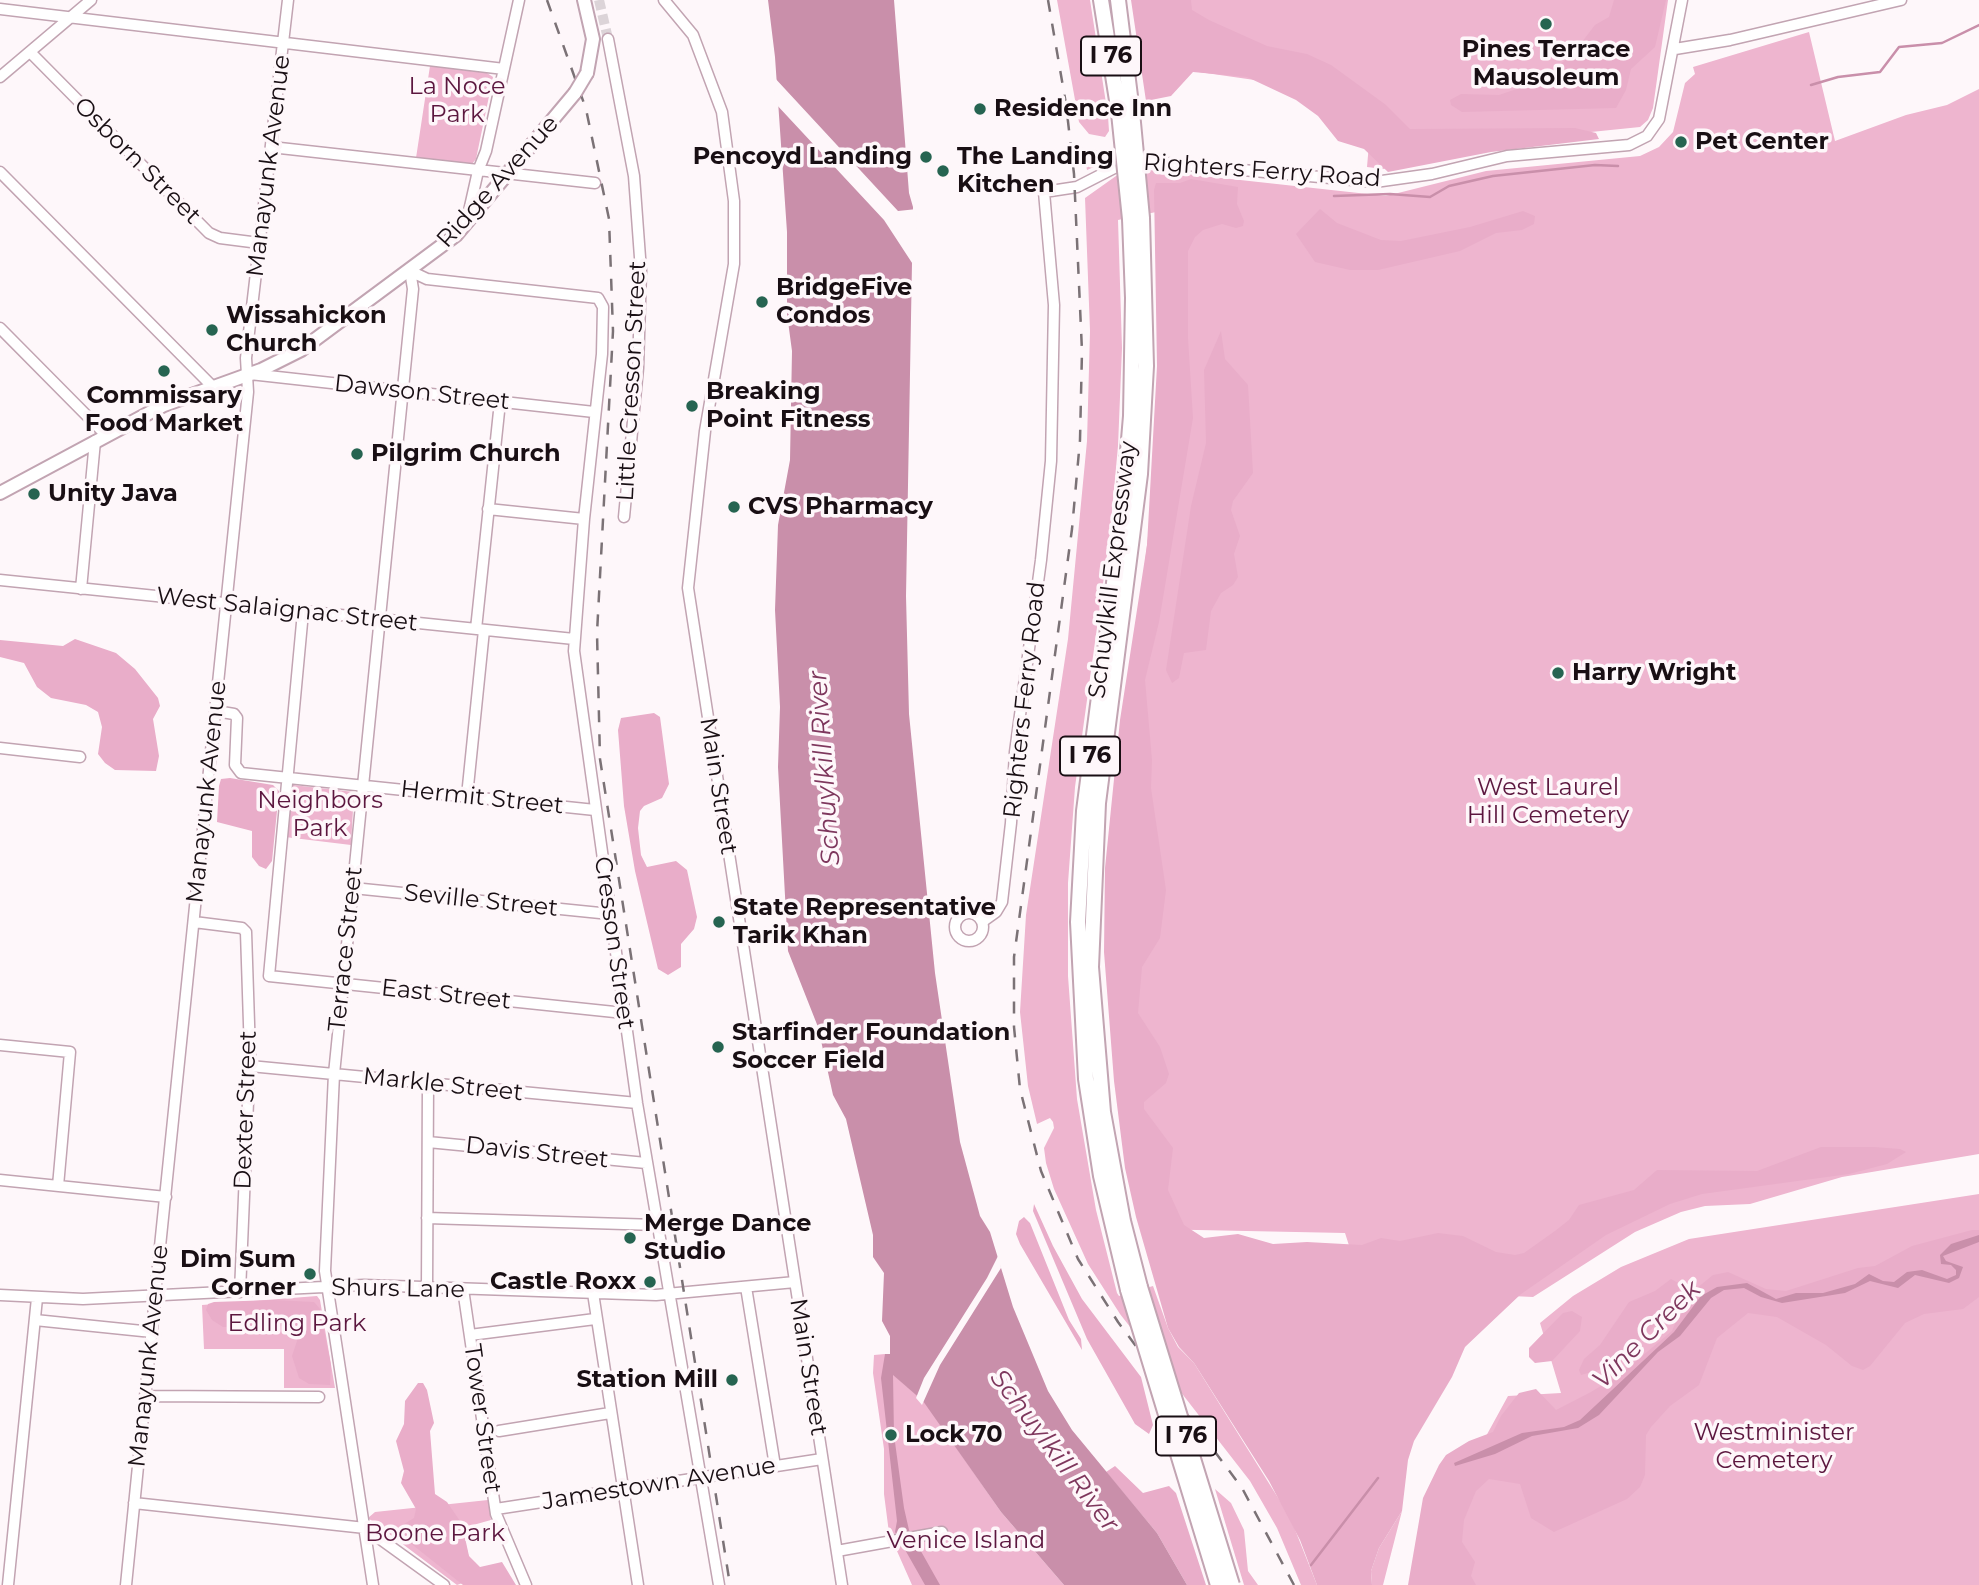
<!DOCTYPE html>
<style>
body{margin:0}
canvas{display:block;background:#fef7fa}
</style>
<canvas width="1979" height="1585"></canvas>
<script>
const context = document.querySelector('canvas').getContext('2d');
context.lineJoin = 'round';
function fillPath(path, color) {
  context.fillStyle = color;
  context.fill(path, 'evenodd');
}
function toPath(rows) {
  const path = new Path2D();
  for (const r of rows) {
    if (r.length === 3) {
      path.moveTo(r[0] + r[2], r[1]);
      path.arc(r[0], r[1], r[2], 0, 2 * Math.PI);
      continue;
    }
    path.moveTo(r[0], r[1]);
    for (let i = 2; i < r.length; i += 2) path.lineTo(r[i], r[i + 1]);
  }
  return path;
}
function trace(path, color, width, dash) {
  context.strokeStyle = color;
  context.lineWidth = width;
  context.lineCap = dash ? 'butt' : 'round';
  context.setLineDash(dash || []);
  context.stroke(path);
}
function label(font, color, halo, rows, align = 'center') {
  context.font = font + ' Montserrat,sans-serif';
  context.lineWidth = 7;
  context.setLineDash([]);
  context.textBaseline = 'middle';
  context.strokeStyle = halo;
  context.fillStyle = color;
  for (const [text, x, y, turn = 0] of rows) {
    context.save();
    context.translate(x, y);
    context.rotate((+turn || 0) * Math.PI / 180);
    context.textAlign = isNaN(turn) ? turn : align;
    if (halo) context.strokeText(text, 0, 0);
    context.fillText(text, 0, 0);
    context.restore();
  }
}
const green = toPath([
 [1057,0,1090,0,1108,116,1109,131,1105,137,1089,134,1079,122],
 [1135,0,1668,0,1653,108,1648,120,1640,127,1483,143,1383,169,1367,167,1373,97,1143,64],
 [1809,32,1835,141,1906,115,1947,105,1979,89,1979,1154,1842,1177,1750,1204,1705,1206,1681,1212,1635,1232,1533,1297,1363,1289,1345,1233,1148,1229,1136,1164,1139,614,1158,450,1162,277,1155,202,1156,212,1118,220,1122,348,1118,446,1110,533,1075,787,1068,883,1068,976,1077,1099,1096,1210,1117,1293,1119,1296,1153,1286,1168,1328,1178,1347,1194,1363,1290,1517,1317,1585,1301,1585,1277,1528,1250,1481,1120,1314,1088,1264,1054,1189,1046,1163,1044,1148,1054,1128,1053,1122,1050,1118,1037,1124,1028,1086,1020,1012,1026,915,1068,639,1087,441,1090,331,1085,198,1116,176,1140,169,1386,196,1486,171,1640,156,1659,147,1673,132,1685,83,1695,74,1693,67],
 [430,66,487,73,493,77,476,159,472,164,416,158],
 [1088,150,1113,151,1117,152,1117,157,1087,170,1084,155],
 [293,785,354,792,351,845,285,837],
 [1979,1194,1979,1585,1415,1585,1439,1522,1508,1396,1561,1393,1540,1323,1573,1296,1621,1267,1689,1239],
 [317,1296,320,1300,335,1388,284,1388,284,1349,204,1349,202,1305],
 [885,1354,889,1371,924,1401,1001,1512,1064,1585,912,1585,889,1533,884,1494,884,1449,873,1373,874,1355],
 [1215,1489,1231,1503,1244,1530,1248,1571,1258,1585,1244,1585],
 [488,1500,491,1520,466,1527,465,1531,462,1528,474,1579,457,1585,368,1518,375,1512],
 [1402,1511,1383,1585,1372,1585,1371,1571,1379,1548]
]);
const forest = toPath([
 [1131,0,1191,0,1192,10,1209,20,1267,46,1307,54,1331,65,1386,105,1410,129,1575,128,1596,133,1599,139,1491,152,1388,172,1364,149,1338,141,1318,116,1296,100,1247,77,1193,72,1171,96,1146,101],
 [1614,0,1666,0,1655,47,1631,69,1626,90,1616,108,1462,112,1451,105,1450,100,1461,94,1499,95,1537,82,1572,55,1595,25,1609,17],
 [1191,179,1238,187,1237,204,1244,221,1243,226,1236,228,1222,224,1203,230,1195,237,1188,251,1188,338,1193,418,1159,622,1145,680,1152,760,1151,788,1166,890,1160,938,1142,967,1138,1013,1160,1047,1169,1074,1166,1083,1144,1102,1144,1109,1173,1148,1168,1190,1184,1225,1204,1238,1238,1234,1273,1244,1307,1242,1362,1245,1381,1238,1400,1241,1438,1233,1463,1236,1496,1252,1515,1255,1524,1253,1555,1231,1569,1220,1579,1205,1634,1190,1657,1170,1757,1171,1821,1147,1874,1147,1900,1149,1906,1152,1887,1164,1849,1174,1702,1194,1670,1204,1606,1235,1521,1294,1465,1347,1452,1377,1414,1441,1408,1460,1402,1511,1379,1548,1371,1571,1372,1585,1317,1585,1300,1540,1269,1481,1194,1363,1179,1347,1168,1328,1136,1217,1125,1168,1114,1081,1104,952,1105,868,1120,720,1147,545,1157,366,1154,190,1156,183,1180,183],
 [1320,209,1337,223,1381,240,1401,241,1470,227,1523,211,1535,216,1534,224,1522,230,1496,233,1460,251,1378,270,1350,270,1315,262,1296,234],
 [1221,331,1225,359,1248,385,1253,473,1233,501,1231,510,1240,536,1234,554,1238,577,1233,585,1221,593,1211,611,1206,650,1184,653,1179,678,1172,683,1166,670,1191,506,1206,443,1204,370],
 [75,639,116,653,135,669,158,698,160,706,153,719,159,756,156,771,115,770,105,763,98,754,102,727,98,712,86,705,51,698,37,687,24,663,0,657,0,640,63,646],
 [654,713,660,717,669,784,662,798,644,806,640,811,638,828,641,855,647,867,676,861,687,870,697,917,694,929,681,944,681,967,668,975,658,969,635,871,624,806,618,730,621,718],
 [230,778,273,785,279,791,272,861,266,869,259,866,252,857,252,831,217,822,219,786,221,779],
 [1034,1204,1053,1246,1082,1299,1141,1377,1153,1425,1149,1434,1135,1424,1087,1339,1033,1211],
 [1024,1217,1030,1223,1069,1320,1081,1339,1082,1350,1020,1244,1016,1234,1019,1221],
 [1972,1230,1979,1230,1979,1297,1963,1309,1924,1314,1905,1323,1870,1366,1863,1370,1852,1366,1826,1345,1777,1317,1748,1313,1717,1338,1699,1385,1670,1406,1651,1427,1646,1435,1645,1475,1640,1487,1627,1499,1554,1532,1531,1518,1520,1484,1489,1479,1476,1491,1464,1520,1462,1542,1475,1562,1471,1576,1476,1585,1408,1585,1423,1498,1439,1465,1446,1455,1469,1441,1493,1432,1501,1416,1519,1393,1536,1389,1556,1410,1591,1392,1622,1373,1672,1331,1686,1297,1713,1275,1728,1272,1766,1289,1786,1291,1858,1268,1875,1266,1912,1246],
 [1671,1279,1680,1284,1678,1295,1650,1331,1609,1367,1581,1375,1579,1370,1584,1359,1600,1345,1629,1302,1655,1291],
 [273,1300,314,1302,320,1309,331,1365,330,1385,309,1384,299,1378,292,1356,297,1341,290,1326,223,1327,212,1320,206,1310,208,1304,214,1302],
 [1572,1311,1582,1317,1580,1331,1552,1361,1535,1363,1529,1357,1529,1348,1563,1313],
 [418,1383,423,1383,427,1390,434,1423,430,1431,435,1494,447,1502,462,1524,469,1556,480,1567,502,1562,516,1585,463,1585,394,1530,414,1518,416,1509,401,1483,404,1471,396,1441,404,1424,405,1401],
 [1115,1466,1143,1493,1169,1486,1176,1493,1206,1585,1187,1585,1157,1533,1106,1472]
]);
const water = toPath([
 [768,0,894,0,909,193,913,207,906,596,909,714,935,973,960,1142,980,1216,990,1232,1013,1307,1048,1391,1072,1430,1157,1533,1187,1585,1064,1585,1001,1512,923,1401,893,1375,894,1435,904,1508,909,1530,940,1585,925,1585,895,1532,897,1521,881,1378,885,1354,890,1354,890,1336,882,1321,884,1273,873,1257,873,1235,846,1119,833,1095,818,1027,788,951,778,767,780,707,775,610,778,525,790,460,792,351,787,314,787,232,775,57],
 [1979,1235,1979,1242,1943,1256,1946,1261,1963,1267,1959,1278,1949,1283,1915,1275,1898,1288,1870,1281,1845,1293,1782,1303,1761,1297,1744,1288,1724,1290,1711,1298,1680,1336,1658,1352,1599,1415,1578,1428,1532,1436,1495,1454,1455,1466,1454,1463,1522,1433,1564,1427,1580,1420,1674,1332,1701,1296,1717,1287,1747,1283,1776,1299,1796,1293,1823,1293,1855,1284,1869,1274,1883,1281,1894,1282,1907,1272,1922,1270,1947,1279,1956,1275,1956,1270,1951,1265,1941,1264,1940,1255,1951,1244]
]);
const pier = toPath([
 [773,76,898,211,917,209,916,269,884,220,775,103],
 [1000,1252,1001,1268,940,1365,922,1405,916,1398,924,1378,987,1278]
]);
const stream = toPath([
 [1811,85,1838,77,1880,72,1899,47,1942,43,1979,25],
 [1334,196,1390,194,1430,197,1449,186,1493,176,1595,165,1618,166],
 [1311,1565,1378,1478]
]);
const minorTunnel = toPath([
 [599,0,608,39]
]);
const minor = toPath([
 [664,0,693,35,722,112,734,201,734,264,705,431,688,588,842,1585],
 [0,9,504,69],
 [608,39,634,176,641,271,638,368,624,517],
 [1675,49,1730,40,1901,0],
 [30,52,209,233,220,238,259,243],
 [0,77,91,0],
 [271,147,595,183],
 [0,172,212,386],
 [467,220,478,171,486,151,519,0],
 [410,271,427,279,598,298,603,307,602,354,584,519,574,651,637,1103,719,1585],
 [0,328,106,435],
 [250,374,594,412],
 [488,509,584,519],
 [0,580,574,639],
 [81,589,95,441],
 [303,612,269,976,624,1013],
 [476,629,500,402],
 [216,711,234,714,237,718,235,765,241,773,595,810],
 [0,748,80,757],
 [467,796,484,630],
 [353,888,610,914],
 [969,927,14],
 [194,922,242,928,246,932,250,1054,240,1292],
 [982,922,996,912,1002,902,1011,823,1015,752,1041,560,1051,461,1054,305,1044,192,1077,187,1122,164,1143,161,1375,182,1432,174,1507,156,1629,145,1647,136,1659,119,1682,0],
 [0,1045,70,1052,58,1186],
 [250,1066,637,1103],
 [428,1142,646,1163],
 [0,1180,166,1197],
 [427,1218,657,1225],
 [746,1287,775,1466],
 [427,1288,428,1083],
 [463,1289,496,1514,526,1585],
 [593,1293,638,1585],
 [0,1295,83,1299,364,1285,656,1295,795,1282],
 [155,1295,248,392,246,358,288,0],
 [35,1320,152,1332],
 [470,1335,595,1319],
 [145,1396,319,1397],
 [499,1431,610,1413],
 [134,1503,365,1528,444,1585],
 [496,1509,822,1459],
 [837,1551,942,1532],
 [8,1585,37,1298],
 [126,1585,154,1308],
 [373,1585,325,1271,334,1074,413,289,410,271]
]);
const major = toPath([
 [584,0,593,39,587,73],
 [0,493,164,405,261,370,301,350,456,235,575,93]
]);
const highway = toPath([
 [1101,0,1119,113],
 [1118,0,1132,112],
 [1140,1287,1123,1221,1103,1112,1091,967,1098,803,1140,474,1146,366,1142,218],
 [1128,1290,1101,1176,1086,1079,1078,922,1084,811,1122,522,1131,416,1133,298,1130,219]
]);
const rail = toPath([
 [547,0,586,109,609,219,613,331,597,633,600,759,730,1585],
 [1048,0,1066,104,1074,174,1082,351,1080,440,1072,529,1014,957,1014,1027,1020,1089,1041,1171,1078,1259,1118,1322,1242,1488,1294,1585]
]);
const minorBridge = toPath([
 [154,1308,155,1295]
]);
const majorBridge = toPath([
 [575,93,587,73]
]);
const highwayBridge = toPath([
 [1132,112,1142,218],
 [1119,113,1130,219],
 [1140,1287,1232,1585],
 [1128,1290,1218,1585]
]);
const markers = [
 [1546,24,7,"#266451"],
 [980,109,7,"#266451"],
 [1681,142,7,"#266451"],
 [926,157,7,"#266451"],
 [943,171,7,"#266451"],
 [762,302,7,"#266451"],
 [212,330,7,"#266451"],
 [164,371,7,"#266451"],
 [692,406,7,"#266451"],
 [357,454,7,"#266451"],
 [34,494,7,"#266451"],
 [734,507,7,"#266451"],
 [1558,673,7,"#266451"],
 [719,922,7,"#266451"],
 [718,1047,7,"#266451"],
 [630,1238,7,"#266451"],
 [310,1274,7,"#266451"],
 [650,1282,7,"#266451"],
 [732,1380,7,"#266451"],
 [891,1435,7,"#266451"]
];
const shields = [
 [1111,56,60],
 [1090,756,60],
 [1186,1436,60]
];
const shieldNames = [
 ["I 76",1111,56],
 ["I 76",1090,756],
 ["I 76",1186,1436]
];
const poiNames = [
 ["Pines Terrace",1546,50,"center"],
 ["Mausoleum",1546,78,"center"],
 ["Residence Inn",994,109],
 ["Pet Center",1695,142],
 ["Pencoyd Landing",912,157,"right"],
 ["The Landing",957,157],
 ["Kitchen",957,185],
 ["BridgeFive",776,288],
 ["Condos",776,316],
 ["Wissahickon",226,316],
 ["Church",226,344],
 ["Breaking",706,392],
 ["Point Fitness",706,420],
 ["Commissary",164,396,"center"],
 ["Food Market",164,424,"center"],
 ["Pilgrim Church",371,454],
 ["Unity Java",48,494],
 ["CVS Pharmacy",748,507],
 ["Harry Wright",1572,673],
 ["State Representative",733,908],
 ["Tarik Khan",733,936],
 ["Starfinder Foundation",732,1033],
 ["Soccer Field",732,1061],
 ["Merge Dance",644,1224],
 ["Studio",644,1252],
 ["Dim Sum",296,1260,"right"],
 ["Corner",296,1288,"right"],
 ["Castle Roxx",636,1282,"right"],
 ["Station Mill",718,1380,"right"],
 ["Lock 70",905,1435]
];
const parkNames = [
 ["La Noce",457,87],
 ["Park",457,115],
 ["West Laurel",1548,788],
 ["Hill Cemetery",1548,816],
 ["Neighbors",320,801],
 ["Park",320,829],
 ["Edling Park",297,1324],
 ["Westminister",1774,1433],
 ["Cemetery",1774,1461],
 ["Boone Park",435,1534],
 ["Venice Island",966,1541]
];
const streetNames = [
 ["Osborn Street",137,161,45],
 ["Manayunk Avenue",269,166,-83],
 ["Righters Ferry Road",1262,171,4],
 ["Ridge Avenue",498,182,-48],
 ["Little Cresson Street",632,381,-87],
 ["Dawson Street",422,393,6],
 ["Schuylkill Expressway",1113,570,-83],
 ["West Salaignac Street",287,610,6],
 ["Righters Ferry Road",1025,700,-84],
 ["Main Street",718,786,81],
 ["Manayunk Avenue",207,792,-84],
 ["Hermit Street",482,798,6],
 ["Seville Street",481,901,6],
 ["Cresson Street",614,943,82],
 ["Terrace Street",346,949,-84],
 ["East Street",446,995,6],
 ["Markle Street",443,1085,6],
 ["Dexter Street",246,1110,-88],
 ["Davis Street",537,1153,6],
 ["Shurs Lane",398,1289,1],
 ["Manayunk Avenue",149,1356,-84],
 ["Main Street",808,1367,81],
 ["Tower Street",482,1419,82],
 ["Jamestown Avenue",659,1484,-9]
];
const waterNames = [
 ["Schuylkill River",825,768,-94],
 ["Vine Creek",1647,1335,-45],
 ["Schuylkill River",1054,1451,53]
];
fillPath(green, '#eeb5cf');
fillPath(forest, '#e9adc9');
fillPath(water, '#c98faa');
fillPath(pier, '#fef7fa');
trace(stream, '#c98faa', 2.5);
trace(minorTunnel, '#dcd4d8', 10, [10, 5]);
trace(minor, '#c2a4b2', 13);
trace(major, '#c2a4b2', 16);
trace(highway, '#c2a4b2', 18);
trace(minor, '#fff', 10);
trace(major, '#fff', 12);
trace(highway, '#fff', 14);
trace(rail, '#7b7276', 2.5, [12, 12]);
trace(minorBridge, '#c2a4b2', 13, []);
trace(majorBridge, '#c2a4b2', 16, []);
trace(highwayBridge, '#c2a4b2', 18, []);
trace(minorBridge, '#fff', 10);
trace(majorBridge, '#fff', 12);
trace(highwayBridge, '#fff', 14);
for (const [x, y, r, color] of markers) {
  const dot = new Path2D();
  dot.arc(x, y, r, 0, 2 * Math.PI);
  context.fillStyle = color;
  context.fill(dot);
  trace(dot, '#fef7fa', 2.5);
}
for (const [x, y, w] of shields) {
  const box = new Path2D();
  box.roundRect(x - w / 2, y - 19.5, w, 39, 5);
  context.fillStyle = '#fef7fa';
  context.fill(box);
  trace(box, '#190f14', 2);
}
label('bold 23px', '#190f14', null, shieldNames);
label('bold 24px', '#190f14', '#fef7fa', poiNames, 'left');
label('24px', '#5c173f', '#fef7fa', parkNames);
label('24px', '#190f14', '#fef7fa', streetNames);
label('italic 26px', '#7e375d', '#fef7fa', waterNames);
</script>
